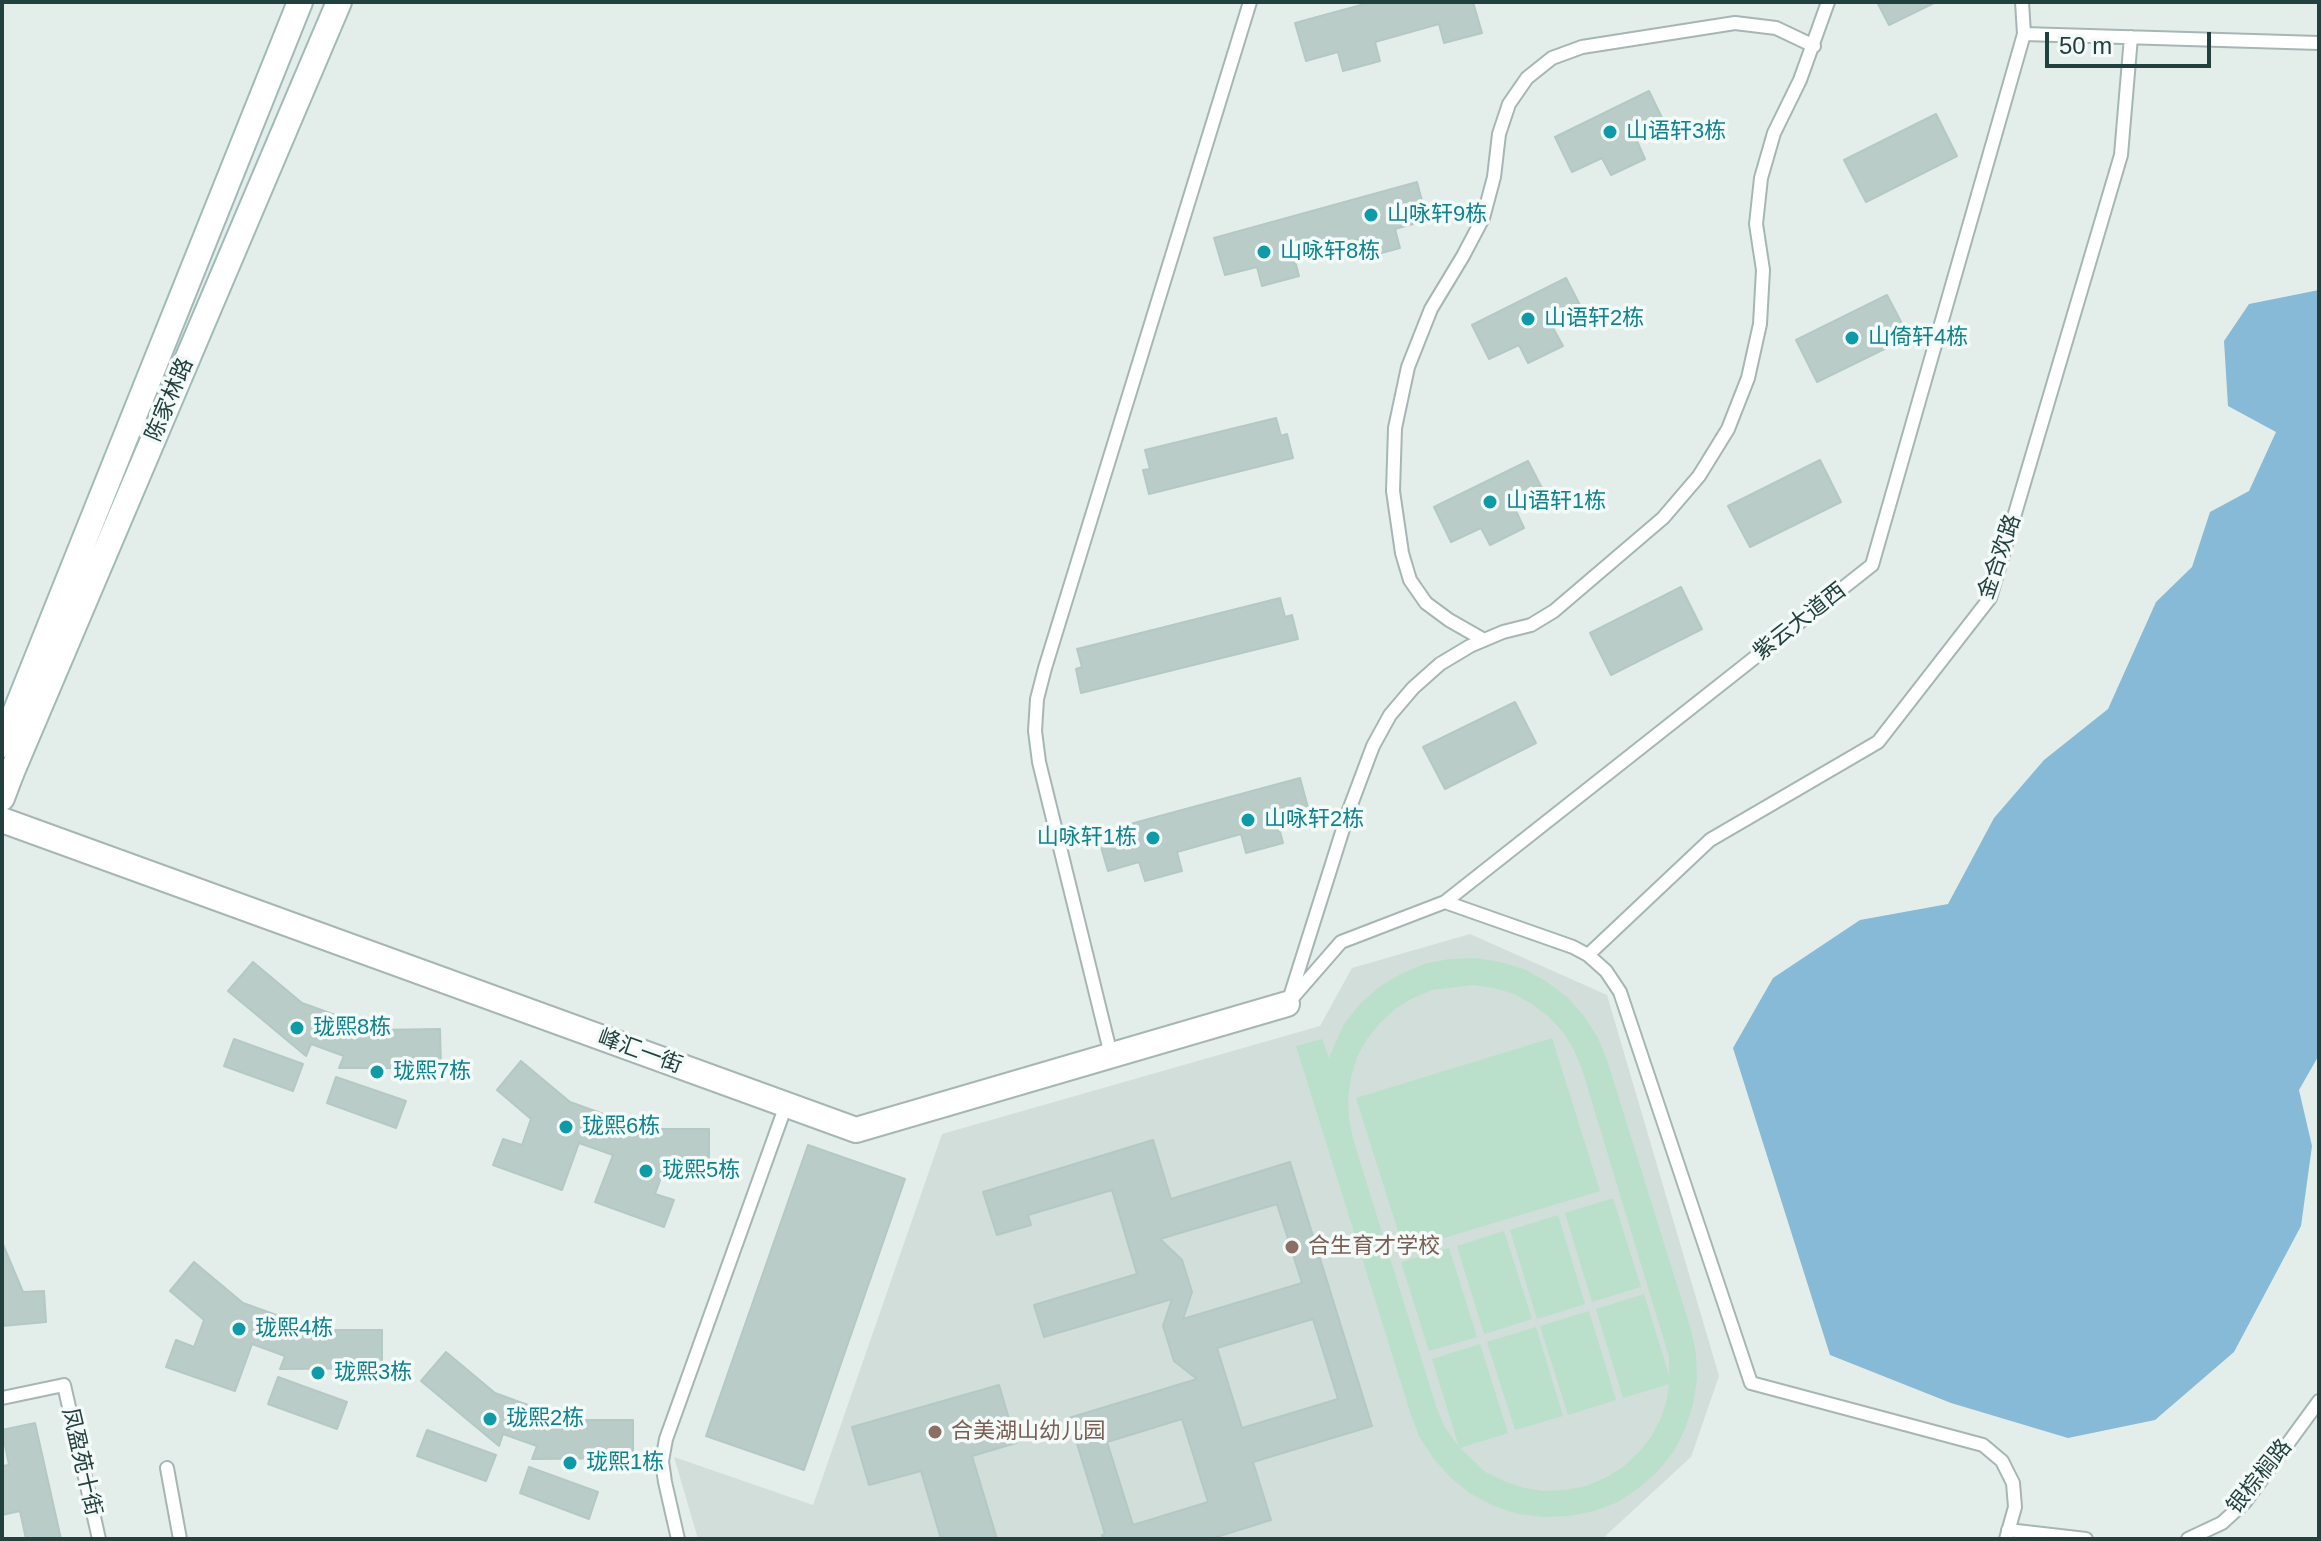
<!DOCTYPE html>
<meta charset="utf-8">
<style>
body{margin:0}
#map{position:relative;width:2321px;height:1541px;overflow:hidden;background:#e3eeeb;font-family:Arial,sans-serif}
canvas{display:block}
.frame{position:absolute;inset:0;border:4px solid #21403e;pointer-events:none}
.scale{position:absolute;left:2045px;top:32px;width:166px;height:36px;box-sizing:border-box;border:4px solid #21403e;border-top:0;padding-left:10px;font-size:24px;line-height:28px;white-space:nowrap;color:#21403e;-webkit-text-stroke:6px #f3faf8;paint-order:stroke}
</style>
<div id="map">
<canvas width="2321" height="1541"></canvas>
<div class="frame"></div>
<div class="scale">50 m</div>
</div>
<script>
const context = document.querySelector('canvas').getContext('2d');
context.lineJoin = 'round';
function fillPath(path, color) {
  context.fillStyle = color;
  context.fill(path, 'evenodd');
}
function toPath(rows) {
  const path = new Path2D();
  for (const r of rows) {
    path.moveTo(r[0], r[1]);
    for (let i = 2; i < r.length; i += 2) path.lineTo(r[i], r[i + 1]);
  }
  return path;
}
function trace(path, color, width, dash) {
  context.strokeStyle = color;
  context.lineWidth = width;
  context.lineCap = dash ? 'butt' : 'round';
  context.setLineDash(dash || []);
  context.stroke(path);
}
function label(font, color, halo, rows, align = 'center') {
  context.font = font + ' Arial,"Noto Sans SC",sans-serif';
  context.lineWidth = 7;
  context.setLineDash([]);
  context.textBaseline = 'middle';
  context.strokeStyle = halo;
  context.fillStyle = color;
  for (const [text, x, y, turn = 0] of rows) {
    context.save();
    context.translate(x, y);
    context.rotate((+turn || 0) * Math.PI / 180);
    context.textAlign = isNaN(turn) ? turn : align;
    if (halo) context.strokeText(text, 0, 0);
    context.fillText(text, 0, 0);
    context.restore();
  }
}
const built = toPath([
 [1470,934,1607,995,1719,1376,1691,1457,1602,1539,698,1539,674,1457,813,1505,942,1134,1320,1026,1352,968]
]);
const green = toPath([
 [1475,958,1500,962,1524,969,1547,982,1567,997,1584,1016,1598,1038,1607,1060,1691,1330,1696,1354,1697,1379,1693,1404,1685,1429,1674,1451,1658,1471,1639,1488,1618,1502,1594,1511,1569,1516,1543,1517,1518,1514,1494,1506,1471,1494,1451,1478,1434,1459,1420,1438,1411,1415,1296,1046,1322,1039,1329,1058,1344,1024,1360,1004,1379,987,1401,974,1424,964,1449,959],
 [1473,985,1494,988,1514,994,1532,1004,1549,1017,1563,1032,1574,1050,1582,1069,1669,1357,1669,1375,1644,1294,1596,1309,1623,1398,1669,1384,1667,1399,1661,1418,1651,1437,1638,1453,1623,1467,1605,1478,1586,1486,1565,1490,1544,1491,1524,1488,1504,1481,1485,1472,1460,1448,1508,1433,1480,1344,1432,1359,1459,1447,1444,1426,1436,1406,1353,1139,1349,1118,1348,1098,1351,1077,1357,1057,1367,1039,1380,1023,1395,1009,1413,998,1432,990],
 [1552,1038,1600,1191,1404,1250,1356,1098],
 [1613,1198,1641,1287,1592,1302,1565,1213],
 [1558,1215,1585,1304,1537,1319,1510,1230],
 [1504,1231,1532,1319,1484,1334,1457,1246],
 [1449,1248,1477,1337,1429,1351,1401,1262],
 [1589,1311,1616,1400,1568,1415,1540,1326],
 [1536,1327,1563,1416,1515,1430,1487,1342]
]);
const water = toPath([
 [2319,290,2319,1055,2299,1090,2312,1146,2301,1226,2234,1352,2155,1420,2068,1438,1951,1403,1830,1355,1733,1048,1773,978,1860,920,1948,904,1994,818,2044,760,2108,709,2156,602,2192,567,2210,512,2249,491,2276,432,2228,406,2224,341,2249,304]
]);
const building = toPath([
 [1372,2,1473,2,1482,33,1444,43,1439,24,1375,42,1380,61,1343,71,1338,52,1306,61,1295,23,1372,2],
 [1877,2,1936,2,1889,25,1877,2],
 [1649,91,1666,126,1637,141,1645,159,1611,175,1602,158,1572,172,1555,137,1649,91],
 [1936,114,1957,156,1866,202,1844,160,1936,114],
 [1417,182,1427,220,1395,229,1400,248,1363,258,1358,239,1294,257,1299,276,1262,286,1257,267,1225,275,1214,238,1417,182],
 [1566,278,1584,313,1553,328,1563,346,1528,363,1519,345,1489,359,1472,325,1566,278],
 [1887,295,1909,337,1817,382,1796,340,1887,295],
 [1276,418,1281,436,1287,434,1293,458,1149,494,1143,470,1150,469,1145,450,1276,418],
 [1820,460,1841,502,1750,547,1728,506,1820,460],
 [1528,461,1546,496,1516,511,1524,528,1490,545,1481,528,1451,542,1434,507,1528,461],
 [1681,587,1702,629,1611,675,1590,633,1681,587],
 [1280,598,1285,617,1292,615,1298,639,1081,693,1076,669,1082,667,1077,649,1280,598],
 [1515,702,1536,743,1445,789,1423,747,1515,702],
 [1300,778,1310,815,1278,824,1283,843,1246,853,1241,834,1177,852,1182,871,1145,881,1139,862,1108,871,1097,833,1300,778],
 [253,962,302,1003,377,1030,440,1029,441,1068,339,1068,344,1056,311,1044,306,1056,228,991,253,962],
 [234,1039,303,1064,293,1091,224,1066,234,1039],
 [521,1061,570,1102,645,1129,709,1129,709,1167,665,1167,655,1194,674,1200,664,1227,595,1202,613,1155,579,1143,562,1190,493,1165,503,1139,522,1145,531,1119,497,1090,521,1061],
 [336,1077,406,1101,396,1128,327,1103,336,1077],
 [1153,1140,1171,1199,1290,1162,1372,1426,1253,1462,1271,1520,1210,1539,1102,1539,1102,1535,1105,1534,1069,1418,1197,1379,1174,1361,1163,1326,1172,1299,1044,1337,1034,1305,1137,1274,1112,1190,1028,1215,1031,1225,997,1235,983,1192,1153,1140],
 [1277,1204,1302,1283,1183,1319,1192,1292,1182,1260,1160,1239,1277,1204],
 [1313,1319,1338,1399,1242,1428,1217,1348,1313,1319],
 [1182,1419,1208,1502,1133,1525,1107,1442,1182,1419],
 [808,1145,905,1179,804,1470,706,1436,808,1145],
 [2,1242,23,1292,44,1291,46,1322,2,1326,2,1242],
 [194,1262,243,1303,318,1330,382,1330,382,1368,280,1369,285,1356,252,1344,235,1391,166,1367,176,1340,194,1347,204,1320,170,1291,194,1262],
 [446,1352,495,1393,569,1420,633,1420,633,1458,532,1459,537,1446,503,1434,499,1446,421,1381,446,1352],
 [278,1377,347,1402,337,1429,268,1404,278,1377],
 [999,1385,1016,1443,972,1456,997,1539,941,1539,921,1471,869,1485,852,1427,999,1385],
 [35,1423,61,1539,26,1539,20,1511,2,1515,2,1466,9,1465,2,1430,35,1423],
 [427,1430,496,1455,486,1481,417,1456,427,1430],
 [529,1467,598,1492,589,1519,520,1493,529,1467]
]);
const service = toPath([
 [2024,34,2319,43],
 [1484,640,1449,620,1426,603,1410,580,1402,553,1393,491,1395,428,1408,367,1431,309,1463,256,1483,218,1494,177,1499,134,1509,104,1527,78,1552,58,1582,47,1735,23,1776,28,1814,46],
 [1445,902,1573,947,1588,955,1606,971,1620,992,1751,1383,1983,1445,2002,1461,2013,1483,2015,1507,2006,1539],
 [1588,955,1710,840,1878,742,1990,598,2121,155,2131,37],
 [1289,1000,1349,810,1373,746,1390,715,1413,688,1440,664,1470,646,1503,632,1531,625,1554,611,1663,518,1699,476,1728,429,1748,378,1760,324,1763,270,1756,224,1761,178,1774,133,1800,80,1828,2],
 [1287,1004,1341,942,1445,902,1872,565,2024,34,2022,2],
 [1111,1055,1039,762,1035,731,1037,699,1045,668,1250,2],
 [2,1398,64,1385,99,1539],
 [167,1468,180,1539],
 [2008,1530,2086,1539],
 [678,1539,665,1482,662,1461,666,1439,786,1105],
 [2188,1539,2222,1523,2245,1502,2319,1401]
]);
const minor = toPath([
 [2,820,856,1130,1287,1004]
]);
const tertiary = toPath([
 [2,798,11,774]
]);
const secondary = toPath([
 [2,745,300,2],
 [11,774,339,2]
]);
const markers = [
 [1610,132,8,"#0f9aa8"],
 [1371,215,8,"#0f9aa8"],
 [1264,252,8,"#0f9aa8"],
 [1528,319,8,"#0f9aa8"],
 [1852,338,8,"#0f9aa8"],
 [1490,502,8,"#0f9aa8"],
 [1248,820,8,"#0f9aa8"],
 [1153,838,8,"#0f9aa8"],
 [297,1028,8,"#0f9aa8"],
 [377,1072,8,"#0f9aa8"],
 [566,1127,8,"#0f9aa8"],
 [646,1171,8,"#0f9aa8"],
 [1292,1247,8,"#8d6e63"],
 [239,1329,8,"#0f9aa8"],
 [318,1373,8,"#0f9aa8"],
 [490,1419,8,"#0f9aa8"],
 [935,1432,8,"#8d6e63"],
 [570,1463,8,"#0f9aa8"]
];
const cultureNames = [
 ["山语轩3栋",1626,132],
 ["山咏轩9栋",1387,215],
 ["山咏轩8栋",1280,252],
 ["山语轩2栋",1544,319],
 ["山倚轩4栋",1868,338],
 ["山语轩1栋",1506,502],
 ["山咏轩2栋",1264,820],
 ["山咏轩1栋",1137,838,"right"],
 ["珑熙8栋",313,1028],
 ["珑熙7栋",393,1072],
 ["珑熙6栋",582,1127],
 ["珑熙5栋",662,1171],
 ["珑熙4栋",255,1329],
 ["珑熙3栋",334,1373],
 ["珑熙2栋",506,1419],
 ["珑熙1栋",586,1463]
];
const streetNames = [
 ["陈家林路",170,400,-67],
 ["金合欢路",2000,557,-71],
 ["紫云大道西",1800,622,-38],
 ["峰汇一街",640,1052,20],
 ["凤盈苑十街",81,1462,77],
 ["银棕榈路",2260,1477,-51]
];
const educationNames = [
 ["合生育才学校",1308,1247],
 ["合美湖山幼儿园",951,1432]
];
fillPath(built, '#d1deda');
fillPath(green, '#bae0cc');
fillPath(water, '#87bad6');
fillPath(building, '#baccc8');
trace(building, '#b4c8c4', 2);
trace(service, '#a5b6b4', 16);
trace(minor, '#a5b6b4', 28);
trace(tertiary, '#a5b6b4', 28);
trace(secondary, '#a0bab6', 28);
trace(service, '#fff', 12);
trace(minor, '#fff', 24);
trace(tertiary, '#fff', 24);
trace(secondary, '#fff', 24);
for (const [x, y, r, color] of markers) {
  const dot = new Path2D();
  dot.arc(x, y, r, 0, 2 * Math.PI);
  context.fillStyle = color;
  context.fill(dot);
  trace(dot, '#f3faf8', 3);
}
label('22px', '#0d838f', '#f3faf8', cultureNames, 'left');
label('22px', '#21403e', '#f3faf8', streetNames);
label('22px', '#785e54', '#f3faf8', educationNames, 'left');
</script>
